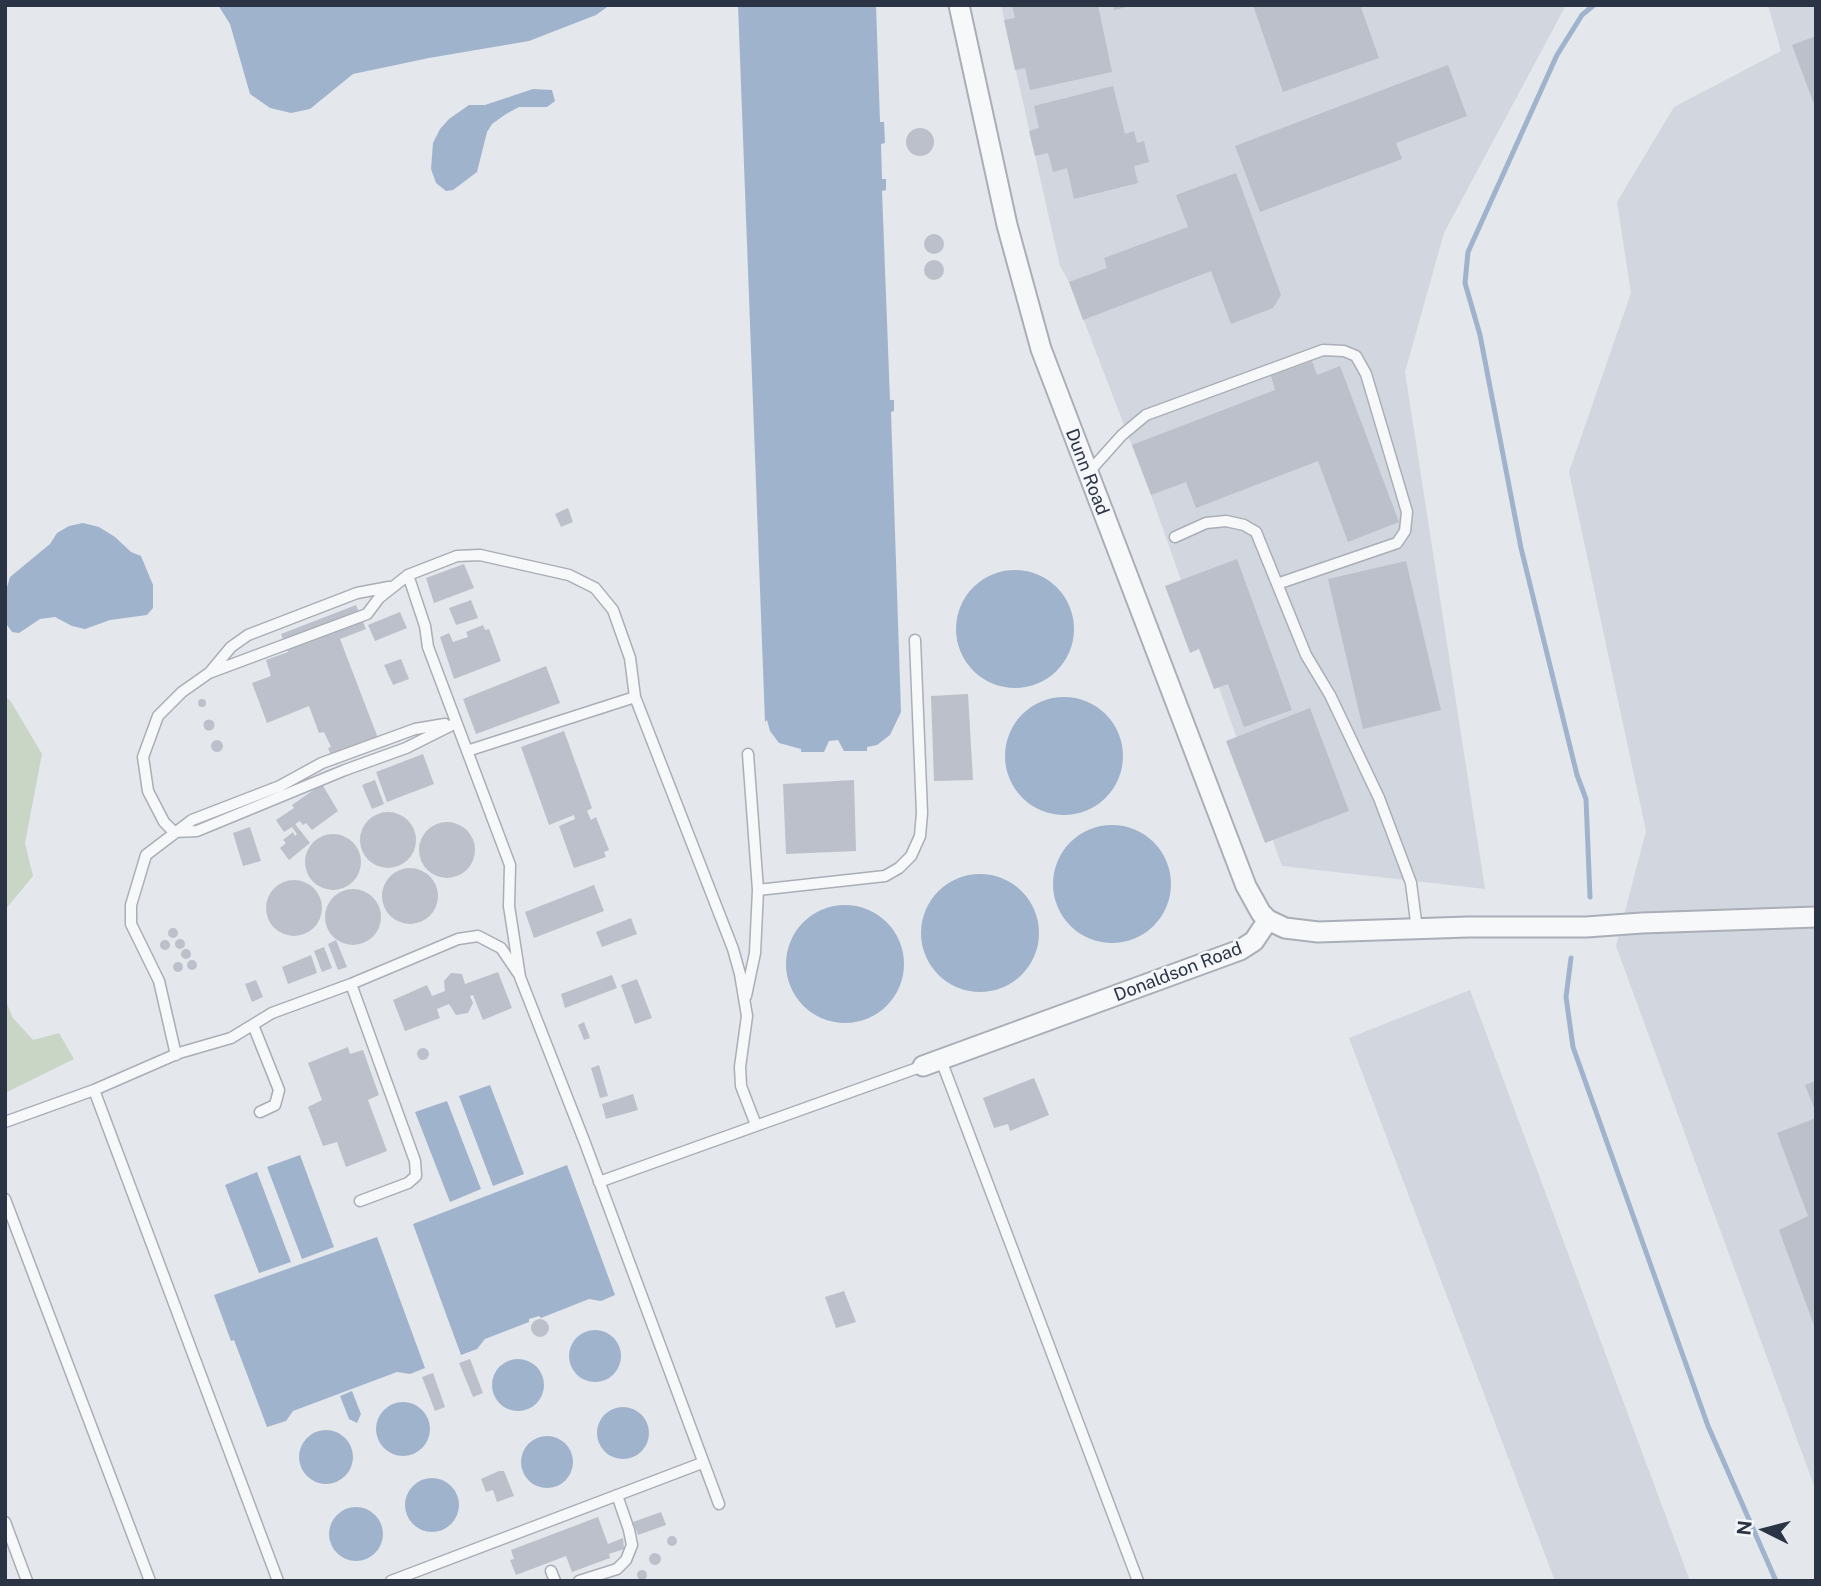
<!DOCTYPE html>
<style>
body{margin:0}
#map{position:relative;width:1821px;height:1586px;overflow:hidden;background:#e4e7ec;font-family:"Public Sans",sans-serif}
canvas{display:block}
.frame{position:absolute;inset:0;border:7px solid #2b3445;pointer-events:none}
.north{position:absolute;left:1730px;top:1495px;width:70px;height:70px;-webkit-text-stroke:5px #f4f6f9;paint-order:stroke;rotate:276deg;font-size:19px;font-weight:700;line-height:28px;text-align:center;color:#2b3445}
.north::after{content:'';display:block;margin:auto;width:24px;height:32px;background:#2b3445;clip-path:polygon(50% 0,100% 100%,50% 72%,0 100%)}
</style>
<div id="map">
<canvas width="1821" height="1586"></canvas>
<div class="frame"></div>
<div class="north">N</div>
</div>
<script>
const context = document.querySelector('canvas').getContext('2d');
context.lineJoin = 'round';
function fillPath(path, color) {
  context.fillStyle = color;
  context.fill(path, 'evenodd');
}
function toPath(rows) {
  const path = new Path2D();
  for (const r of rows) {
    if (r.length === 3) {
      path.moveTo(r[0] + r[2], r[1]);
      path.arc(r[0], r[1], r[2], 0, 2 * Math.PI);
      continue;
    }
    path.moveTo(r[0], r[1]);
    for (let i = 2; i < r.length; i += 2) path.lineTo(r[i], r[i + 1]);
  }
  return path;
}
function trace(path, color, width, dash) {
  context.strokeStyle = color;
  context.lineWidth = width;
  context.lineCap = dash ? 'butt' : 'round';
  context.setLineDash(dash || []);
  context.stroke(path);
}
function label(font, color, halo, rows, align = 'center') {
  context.font = font + ' "Public Sans",sans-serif';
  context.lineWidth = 5;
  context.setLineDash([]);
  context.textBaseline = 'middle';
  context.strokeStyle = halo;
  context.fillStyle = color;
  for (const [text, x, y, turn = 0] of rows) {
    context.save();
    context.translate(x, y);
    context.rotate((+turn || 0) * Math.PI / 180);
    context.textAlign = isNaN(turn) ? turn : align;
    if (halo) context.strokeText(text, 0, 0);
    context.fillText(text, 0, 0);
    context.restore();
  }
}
const built = toPath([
 [1001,5,1566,5,1444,233,1405,372,1485,889,1282,866,1151,495,1069,282,1060,266],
 [1768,5,1816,5,1816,1491,1616,946,1646,831,1569,472,1631,293,1617,202,1674,107,1781,51],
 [1470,990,1690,1581,1555,1581,1349,1038]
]);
const green = toPath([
 [5,697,10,700,42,754,25,843,33,876,5,910],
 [5,999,13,1018,33,1040,59,1033,74,1059,5,1093]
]);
const water = toPath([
 [218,5,610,5,596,15,529,41,429,58,353,74,310,109,291,113,270,108,250,94,230,24],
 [738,5,876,5,880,122,884,122,885,143,881,144,882,179,886,179,886,190,882,191,890,400,894,400,894,411,891,412,901,712,890,735,877,745,867,747,867,751,844,751,838,740,829,741,824,752,801,752,801,749,779,743,770,731,767,720,765,722],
 [533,89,552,90,555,101,547,107,519,107,506,114,492,124,487,132,477,172,453,190,446,191,436,183,431,169,433,143,440,129,449,119,469,105,485,105],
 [83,523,99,527,115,537,131,552,141,556,153,585,153,608,147,615,110,620,85,629,72,626,55,617,40,619,19,633,12,632,5,622,5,594,10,577,50,544,57,533,69,526],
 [1015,629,59],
 [1064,756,59],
 [1112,884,59],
 [980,933,59],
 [845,964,59],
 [490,1085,524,1174,493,1186,459,1096],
 [447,1101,481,1189,450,1202,415,1112],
 [300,1155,334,1247,302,1259,267,1167],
 [567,1165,615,1295,601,1301,589,1299,541,1318,539,1316,529,1319,529,1322,485,1339,477,1349,461,1355,413,1224],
 [257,1172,291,1262,259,1273,225,1185],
 [377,1237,425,1368,410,1374,397,1372,293,1411,286,1421,267,1427,234,1340,231,1341,214,1295],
 [595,1356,26],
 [518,1385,26],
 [352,1391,361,1414,357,1423,349,1419,340,1396],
 [403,1429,27],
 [623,1433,26],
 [326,1457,27],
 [547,1462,26],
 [432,1505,27],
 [356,1534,27]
]);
const stream = toPath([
 [1590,897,1586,799,1577,775,1521,548,1480,335,1465,283,1468,252,1557,55,1582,15,1594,5],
 [1571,958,1566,997,1573,1047,1708,1426,1776,1581]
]);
const building = toPath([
 [1012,5,1098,5,1112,72,1030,90,1025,68,1015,70,1004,20,1015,18],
 [1113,5,1130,5,1131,6,1114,10],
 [1253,5,1360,5,1379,58,1283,92],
 [1816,36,1816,107,1815,107,1792,45],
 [1448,65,1467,116,1396,143,1402,159,1260,212,1235,146],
 [1113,86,1125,134,1134,131,1137,143,1144,141,1149,162,1134,166,1138,183,1074,199,1067,168,1053,172,1048,153,1035,156,1029,131,1039,128,1034,106],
 [920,142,14],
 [1236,173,1281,295,1273,308,1231,324,1211,271,1083,320,1069,282,1107,268,1104,258,1188,227,1176,195],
 [934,244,10],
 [934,270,10],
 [1312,361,1317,375,1340,366,1399,522,1348,542,1318,461,1196,508,1186,482,1151,495,1132,445,1275,390,1271,376],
 [568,508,573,522,561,527,555,514],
 [1237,559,1292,710,1244,727,1228,684,1214,689,1199,649,1190,653,1165,586],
 [1406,561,1441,710,1363,729,1328,579],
 [464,564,474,588,434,603,426,578],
 [471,600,478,618,456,625,449,608],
 [356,605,366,629,340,639,381,746,335,765,328,748,331,747,324,732,319,733,309,706,267,723,252,683,271,676,266,660,288,652,281,634],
 [400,612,407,628,375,641,368,625],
 [483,625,485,630,489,629,501,661,454,679,440,637,449,633,453,642,468,637,466,632],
 [401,659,409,679,393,685,384,665],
 [546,666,560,703,476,734,463,699],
 [968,694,973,780,934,781,931,696],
 [202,703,4],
 [1310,708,1349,811,1265,843,1226,741],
 [209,725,5.5],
 [564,731,592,808,587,811,591,820,596,817,609,850,604,852,606,857,574,868,559,826,575,819,574,815,549,825,521,747],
 [217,746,6],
 [423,754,434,784,387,802,376,772],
 [375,780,384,804,372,809,362,785],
 [854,780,856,851,786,854,783,784],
 [322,784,338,811,312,830,306,823,303,825,300,821,295,824,310,843,289,860,280,848,286,843,283,840,293,832,295,836,297,834,292,827,284,832,276,820,294,808,292,805],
 [388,840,28],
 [447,850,28],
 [250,827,261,861,243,866,233,833],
 [333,862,28],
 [410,896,28],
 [294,908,28],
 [594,885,604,911,534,938,525,912],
 [353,917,28],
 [631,918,637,934,602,947,596,932],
 [173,933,5],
 [180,944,5],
 [165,945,5],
 [336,940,347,967,338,970,328,944],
 [324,947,332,968,322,972,314,951],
 [186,954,5],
 [311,955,317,973,288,984,282,967],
 [192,965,5],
 [178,967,5],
 [498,972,512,1008,483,1020,473,995,470,996,473,1003,468,1013,456,1015,449,1004,437,1009,440,1018,405,1031,393,1000,427,985,432,996,445,991,444,981,451,973,462,974,465,984],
 [612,975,617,988,565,1008,561,994],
 [637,979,652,1018,635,1024,621,985],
 [256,980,263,997,252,1002,245,984],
 [584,1022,590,1038,584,1040,578,1025],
 [348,1047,350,1054,363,1050,379,1095,368,1100,387,1151,346,1167,337,1142,323,1146,308,1107,322,1100,308,1063],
 [423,1054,6],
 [599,1065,608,1096,600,1098,591,1068],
 [1034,1078,1049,1115,1010,1131,1008,1124,994,1128,983,1098],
 [1816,1081,1816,1113,1805,1085],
 [633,1094,638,1110,606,1119,602,1104],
 [1816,1118,1816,1328,1815,1328,1779,1230,1808,1216,1777,1133],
 [844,1291,856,1322,836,1328,825,1297],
 [540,1328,9],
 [470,1359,483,1393,473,1397,459,1363],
 [433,1373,445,1407,435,1411,422,1377],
 [499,1471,504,1471,514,1496,497,1502,493,1490,486,1492,481,1479],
 [661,1512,666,1525,638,1535,633,1522],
 [598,1517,608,1544,623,1538,624,1549,609,1554,610,1558,572,1572,566,1556,516,1575,510,1560,514,1559,511,1550],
 [672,1541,5],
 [655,1559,6],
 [642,1575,5]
]);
const service = toPath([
 [1088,473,1122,435,1146,415,1323,350,1344,351,1356,356,1366,374,1407,512,1405,531,1397,543,1277,584],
 [1175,537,1206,523,1226,521,1244,525,1256,532,1306,655,1330,695,1379,798,1411,883,1417,929],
 [408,575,425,626,428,647,510,865,509,906,520,977,585,1143,719,1504],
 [211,671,231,647,248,635,357,593,389,587],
 [456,723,406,748,345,770,197,831,174,832,164,822,148,791,143,757,158,716,182,692,209,673,367,614,379,598,408,575,457,556,480,555,569,575,595,588,613,610,630,658,635,697,733,949,740,974,747,1016,740,1067,741,1086,756,1125],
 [467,751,635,697],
 [758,890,885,876,899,868,911,856,920,836,922,813,915,640],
 [746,996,755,953,758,890,748,754],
 [253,1025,279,1090,275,1105,260,1112],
 [176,1055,159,981,131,924,131,905,146,855,192,820,280,786,322,763,415,729,445,724],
 [941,1060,1138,1581],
 [94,1090,278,1581],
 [5,1122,94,1090,179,1053,231,1038,272,1013,351,984],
 [599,1182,923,1066],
 [5,1199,150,1581],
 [360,1201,408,1183,416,1176,415,1161,351,984,458,939,478,936,501,948,518,973],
 [5,1522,27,1581],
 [551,1571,555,1581],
 [391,1581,702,1463],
 [579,1581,617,1569,626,1560,632,1545,629,1530,617,1495]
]);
const minor = toPath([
 [959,5,1007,225,1041,349,1246,886,1261,913,1268,920,1285,928,1318,932,1468,927,1586,927,1642,923,1816,917],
 [923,1066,1240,950,1254,941,1268,920]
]);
const streetNames = [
 ["Dunn Road",1087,472,69],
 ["Donaldson Road",1178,972,-21]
];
fillPath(built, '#d2d6de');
fillPath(green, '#c9d6c5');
fillPath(water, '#9fb4cc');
trace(stream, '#9fb4cc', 5);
fillPath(building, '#bbc0ca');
trace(service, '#a9aeb7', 13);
trace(minor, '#a9aeb7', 23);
trace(service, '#f7f8fa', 10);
trace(minor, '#f7f8fa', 19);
label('18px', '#2b3445', '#f4f6f9', streetNames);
</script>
